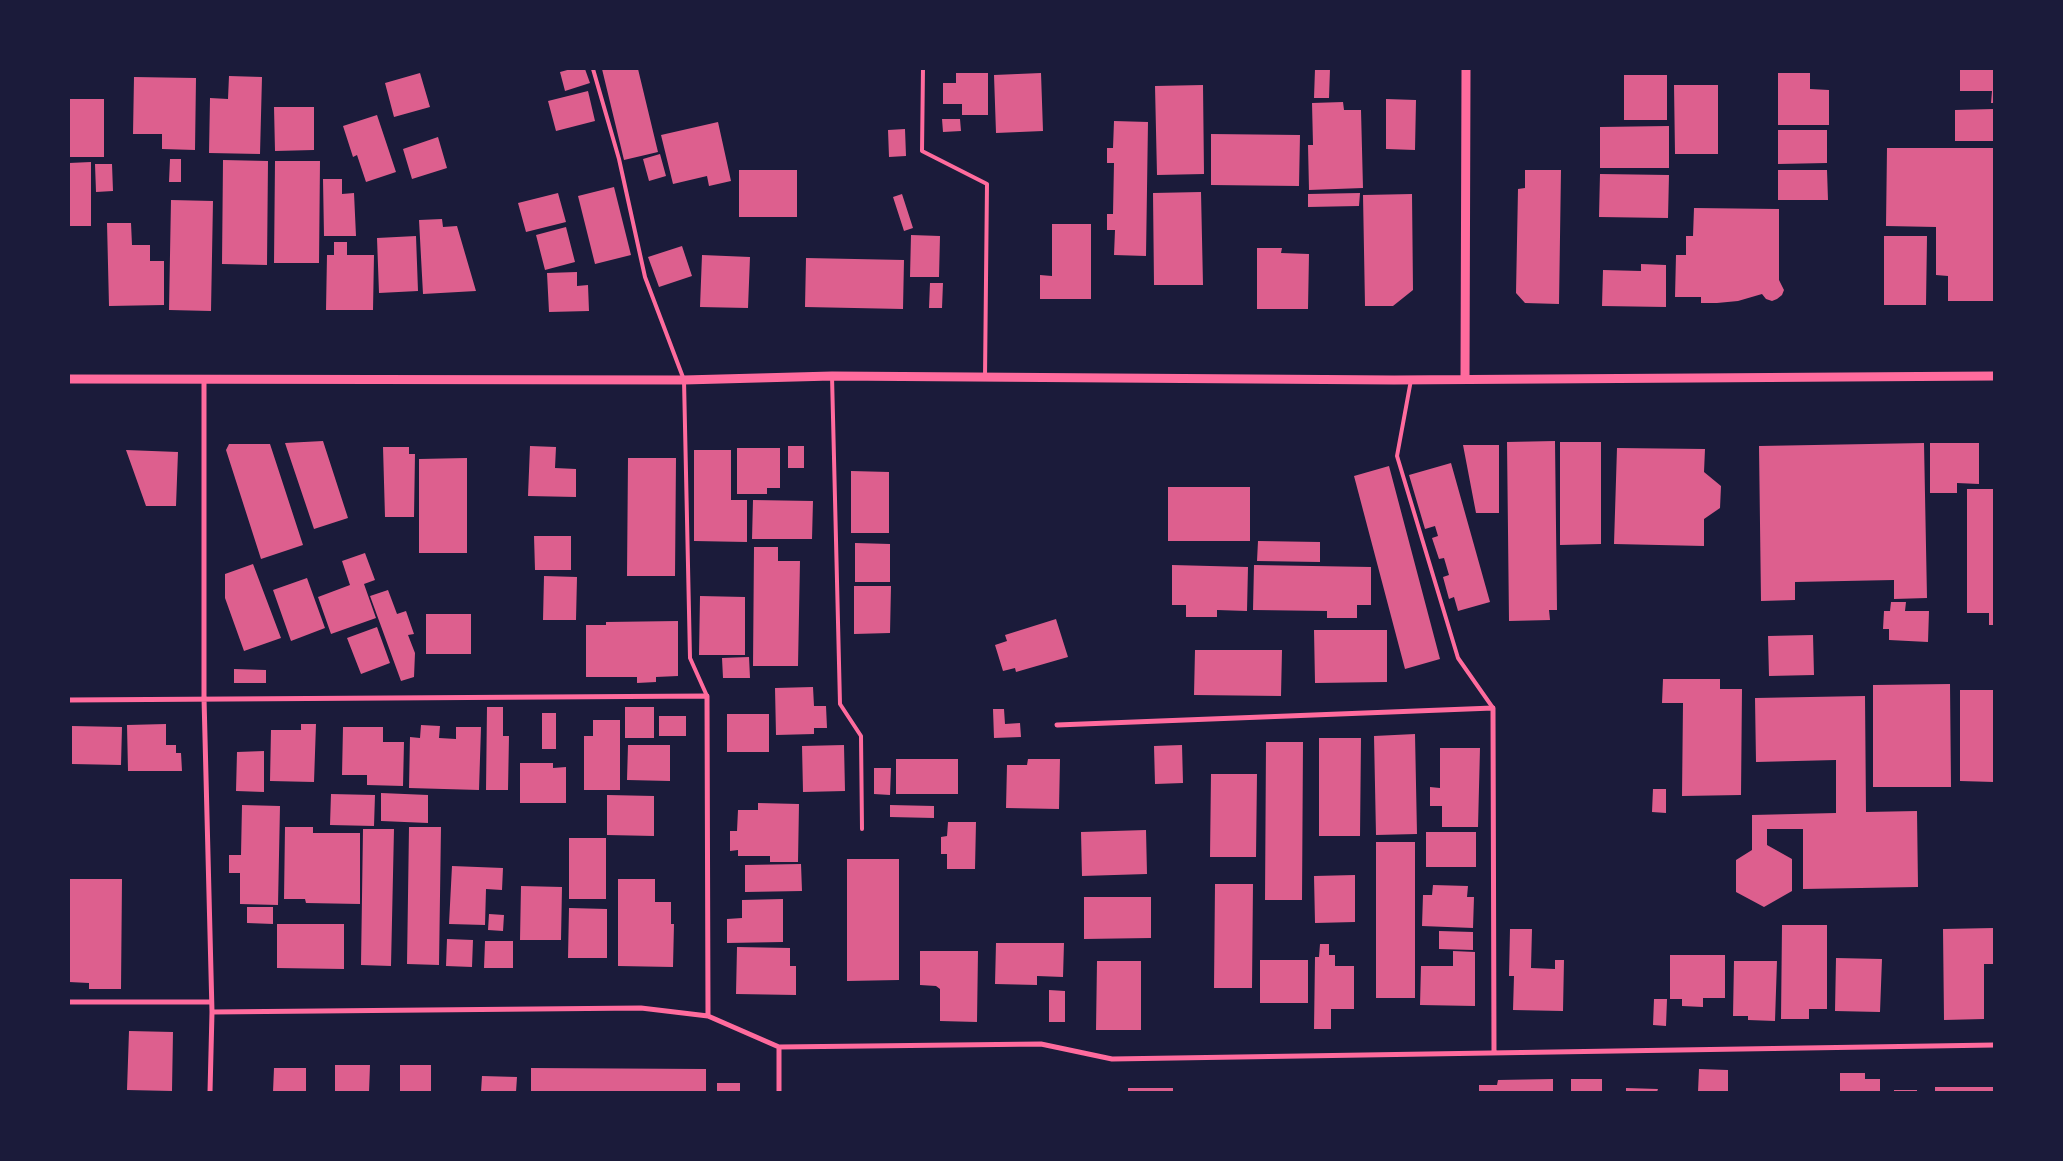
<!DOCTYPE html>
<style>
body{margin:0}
#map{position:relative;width:2063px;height:1161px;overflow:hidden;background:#1b1b3a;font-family:"Alegreya Sans",sans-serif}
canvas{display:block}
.frame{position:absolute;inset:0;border:70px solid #1b1b3a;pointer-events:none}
</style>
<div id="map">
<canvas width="2063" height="1161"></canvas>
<div class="frame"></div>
</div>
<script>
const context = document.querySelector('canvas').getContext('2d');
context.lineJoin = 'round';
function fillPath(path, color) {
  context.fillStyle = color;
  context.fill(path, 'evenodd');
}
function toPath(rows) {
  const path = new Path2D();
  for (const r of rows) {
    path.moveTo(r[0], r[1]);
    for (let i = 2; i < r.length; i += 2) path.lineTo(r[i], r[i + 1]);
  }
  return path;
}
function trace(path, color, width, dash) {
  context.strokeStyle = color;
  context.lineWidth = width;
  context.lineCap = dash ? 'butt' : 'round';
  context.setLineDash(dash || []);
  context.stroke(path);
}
const building = toPath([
 [571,69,585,69,590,83,565,91,560,72],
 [602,69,638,69,658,152,624,160],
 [1315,69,1330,69,1329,98,1314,98],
 [1960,70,1994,70,1994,103,1991,103,1992,91,1960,91],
 [420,73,430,107,394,117,385,83],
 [956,73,988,73,988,115,962,115,962,104,943,104,943,83,956,83],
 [1041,73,1043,131,996,133,994,75],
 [1778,73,1810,73,1810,89,1829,90,1829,125,1778,125],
 [1624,75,1667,75,1667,120,1624,120],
 [229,76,262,77,260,154,209,153,210,98,228,99],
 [134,77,196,78,195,150,162,149,162,134,133,134],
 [1203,85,1204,174,1157,175,1155,86],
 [1674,85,1718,85,1718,154,1675,154],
 [588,91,595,121,556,131,548,101],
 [69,99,104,99,104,157,69,157],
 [1386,99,1416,100,1415,150,1386,149],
 [1343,102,1344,110,1361,110,1363,188,1309,190,1308,145,1313,145,1312,103],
 [274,107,314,107,314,150,275,151],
 [1994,109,1994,141,1955,141,1955,110],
 [377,115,396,172,366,182,357,155,353,157,343,126],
 [942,119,960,119,961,131,943,132],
 [1114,121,1148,122,1146,256,1114,255,1115,230,1107,230,1107,214,1113,214,1114,163,1107,163,1107,148,1113,148],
 [718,122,731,181,709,186,707,176,673,184,661,135],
 [1669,126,1669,168,1600,168,1600,127],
 [905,129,906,156,889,157,888,130],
 [1778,130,1827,130,1827,163,1778,164],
 [1211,134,1300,135,1299,186,1211,185],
 [438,137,447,168,412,179,403,149],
 [1887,148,1994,148,1994,301,1948,301,1948,276,1936,275,1936,227,1886,226],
 [660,154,666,176,649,181,643,159],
 [170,159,181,159,181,182,169,182],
 [223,160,268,161,267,265,222,264],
 [275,161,320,161,319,263,274,263],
 [91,162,91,226,69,226,69,163],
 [95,164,112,164,113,191,96,192],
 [739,170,797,170,797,217,739,217],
 [1525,170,1561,170,1559,304,1525,303,1516,293,1518,189,1525,188],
 [1778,170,1827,170,1828,200,1778,200],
 [1600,174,1669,175,1668,218,1599,217],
 [323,179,342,179,342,194,354,193,356,236,324,236],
 [614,187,631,255,595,264,578,196],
 [1201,192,1203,285,1154,285,1153,193],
 [558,193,566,222,526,232,518,203],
 [1360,193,1359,206,1308,207,1308,194],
 [902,194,913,228,904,231,893,197],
 [1412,194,1413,290,1393,306,1365,306,1363,195],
 [171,200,213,201,211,311,169,310],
 [1694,208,1779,209,1779,280,1784,290,1782,295,1777,299,1772,301,1766,299,1762,294,1738,301,1717,303,1701,303,1701,297,1675,297,1676,255,1686,255,1686,236,1693,236],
 [442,219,443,227,457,226,476,291,423,294,419,220],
 [107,223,131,223,132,245,150,245,150,261,164,261,164,305,109,306],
 [1052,224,1091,224,1091,299,1040,299,1040,275,1052,276],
 [566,227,575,262,545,270,536,235],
 [911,235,940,236,939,277,910,277],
 [416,236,418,291,379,293,377,238],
 [1884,236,1927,236,1926,305,1884,305],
 [334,242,347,242,347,255,374,255,373,310,326,310,327,255,334,255],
 [682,246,692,276,659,287,648,257],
 [1257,248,1282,248,1281,253,1309,254,1308,309,1257,309],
 [702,255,750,257,748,308,700,307],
 [806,258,904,260,903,309,805,307],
 [1641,264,1666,265,1666,307,1602,306,1603,270,1641,271],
 [577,272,577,286,588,285,589,311,549,312,547,273],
 [930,283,943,283,942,308,929,308],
 [323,441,348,518,314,529,285,443],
 [1555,441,1557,610,1549,610,1550,620,1509,621,1507,442],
 [1560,442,1601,442,1601,544,1560,545],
 [1924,443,1927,598,1894,599,1894,580,1795,582,1795,600,1761,601,1759,446],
 [1930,443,1979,443,1979,484,1957,483,1957,493,1930,493],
 [229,444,270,444,303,545,261,559,226,450],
 [1463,445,1499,445,1499,513,1476,513],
 [530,446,556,447,555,468,576,469,576,497,528,496],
 [788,446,804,446,804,468,788,468],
 [383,447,409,447,409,454,415,454,414,517,385,517],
 [737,448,780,448,780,488,767,488,767,494,737,494],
 [1617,448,1705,449,1704,472,1721,486,1720,508,1704,519,1704,546,1614,544],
 [126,450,178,452,176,506,146,506],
 [694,450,731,450,731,500,747,500,747,542,694,541],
 [467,458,467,553,419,553,419,459],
 [628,458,676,458,675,576,627,576],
 [1451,463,1490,602,1458,611,1454,597,1449,599,1443,577,1449,575,1444,558,1439,559,1432,538,1438,536,1435,526,1425,529,1409,475],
 [1389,466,1440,659,1405,669,1354,476],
 [851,471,889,472,889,533,851,533],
 [1168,487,1250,487,1250,541,1168,541],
 [1967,489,1994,489,1994,625,1989,625,1989,613,1967,613],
 [753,500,813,501,812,539,752,539],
 [534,536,571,536,571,570,535,570],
 [1258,541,1320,542,1320,562,1257,561],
 [855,543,890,544,890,582,855,582],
 [754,547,778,547,778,561,800,561,798,666,753,666],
 [365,553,375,580,364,584,376,618,331,634,318,597,350,585,342,561],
 [253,564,281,638,244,651,225,598,225,574],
 [1172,565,1248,567,1247,611,1217,610,1217,617,1186,617,1186,605,1172,605],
 [1254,565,1371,567,1371,605,1357,605,1357,618,1327,618,1327,611,1253,610],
 [544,576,577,577,576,620,543,620],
 [307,578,325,628,291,641,273,590],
 [854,586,891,586,890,633,854,634],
 [388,590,397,614,406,611,414,634,408,635,415,653,414,677,401,681,370,596],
 [700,596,745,597,745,655,699,655],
 [1891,602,1906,602,1905,611,1929,611,1928,642,1889,640,1889,629,1883,629,1884,611,1890,611],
 [426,614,471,614,471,654,426,654],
 [1056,619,1068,657,1016,672,1015,668,1003,671,995,645,1007,641,1005,635],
 [678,621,678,676,656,677,656,682,637,683,637,677,586,677,586,625,606,625,606,622],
 [377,627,390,663,361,674,347,638],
 [1314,630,1387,630,1387,682,1315,683],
 [1813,635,1814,675,1769,676,1768,636],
 [1195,650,1282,650,1281,696,1194,695],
 [749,657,750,678,723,678,722,658],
 [234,669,266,670,266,683,234,683],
 [1663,679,1720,679,1720,689,1742,689,1741,795,1682,796,1683,703,1662,703],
 [1950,684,1951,787,1873,787,1873,685],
 [813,687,814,706,826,706,827,728,814,728,814,734,776,735,775,688],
 [1960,690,1994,690,1994,782,1960,781],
 [1865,696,1866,812,1917,811,1918,887,1803,889,1803,829,1767,829,1767,845,1792,859,1792,891,1764,907,1736,892,1736,860,1752,850,1752,815,1836,813,1836,760,1756,762,1755,698],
 [487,707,503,707,503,736,509,736,508,790,486,790],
 [625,707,654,707,654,738,625,738],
 [993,709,1004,709,1005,724,1020,723,1021,737,994,738],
 [542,713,556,713,556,749,542,749],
 [727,714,769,714,769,752,727,752],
 [659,716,686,716,686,736,659,736],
 [593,720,620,720,620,790,584,790,584,736,593,736],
 [166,724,166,745,176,745,176,753,181,753,182,771,128,771,127,725],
 [301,724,316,724,314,782,270,781,271,730,301,730],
 [421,725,440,726,439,738,456,739,456,727,481,727,479,790,409,788,410,737,420,738],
 [72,726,122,727,121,765,72,764],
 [343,727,383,727,383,742,404,742,403,786,367,785,367,775,342,775],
 [1415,734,1417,834,1376,835,1374,736],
 [1319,738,1361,738,1360,836,1319,836],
 [1266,742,1303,742,1302,900,1265,900],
 [628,745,670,745,670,781,627,780],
 [844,745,845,791,803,792,802,746],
 [1182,745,1183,783,1155,784,1154,746],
 [1440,748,1480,748,1478,827,1442,827,1442,806,1430,806,1430,787,1440,788],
 [264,751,264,792,236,791,237,752],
 [896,759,958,759,958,794,896,794],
 [1028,759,1060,759,1059,809,1006,808,1007,765,1027,765],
 [520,763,553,763,553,768,566,767,566,803,520,803],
 [874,768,891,768,890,795,874,794],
 [1211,774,1257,774,1256,857,1210,857],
 [1653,789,1666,789,1666,813,1652,812],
 [381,793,428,795,428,823,381,821],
 [331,794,375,795,374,826,330,825],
 [607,795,654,796,654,836,607,835],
 [758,803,799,804,798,862,770,862,770,856,738,856,738,850,730,851,730,831,737,831,738,810,758,810],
 [242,805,280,806,278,905,240,904,240,873,229,873,229,855,241,855],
 [890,805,934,806,934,818,890,817],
 [948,822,976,822,975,869,947,869,947,854,941,854,941,837,947,836],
 [285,827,313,827,313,833,360,833,360,904,306,903,305,899,284,899],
 [409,827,441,827,439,965,407,964],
 [363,829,394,829,391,966,361,965],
 [1146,830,1147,874,1082,876,1081,832],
 [1426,832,1476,832,1476,867,1426,867],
 [569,838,606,838,606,899,569,899],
 [1376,842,1415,842,1415,998,1376,998],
 [847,859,899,859,899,980,847,981],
 [801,864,802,891,745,892,745,865],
 [452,866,503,868,502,890,486,889,485,925,449,924],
 [1355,875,1355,922,1315,923,1314,876],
 [69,879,122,879,121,989,89,989,89,983,69,982],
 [618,879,655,879,655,902,671,902,671,924,674,924,673,967,618,966],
 [1215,884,1253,884,1252,988,1214,988],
 [1433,885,1468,886,1467,897,1474,897,1473,928,1422,926,1423,895,1432,895],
 [521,886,562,887,561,940,520,940],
 [1084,897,1151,897,1151,938,1084,939],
 [783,899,783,942,727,943,727,919,742,918,742,900],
 [247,907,273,907,273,924,247,923],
 [569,908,607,909,607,958,568,958],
 [489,914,504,915,503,931,488,930],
 [277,924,344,924,344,969,277,968],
 [1782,925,1827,925,1827,1009,1809,1009,1809,1019,1781,1019],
 [1994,928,1994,964,1984,964,1984,1019,1944,1020,1943,929],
 [1510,929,1532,929,1531,968,1555,969,1555,960,1564,960,1563,1011,1513,1010,1514,976,1509,976],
 [1439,931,1473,932,1473,950,1439,949],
 [447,939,473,940,472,967,446,966],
 [485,941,513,941,513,968,484,968],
 [996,943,1064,943,1063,977,1037,976,1037,985,995,984],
 [1320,944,1329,944,1329,955,1335,955,1335,966,1354,966,1354,1009,1331,1009,1331,1029,1314,1029,1315,957,1319,957],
 [737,947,790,948,790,966,796,966,796,995,736,994],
 [920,951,978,951,977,1022,940,1021,940,989,936,986,920,985],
 [1453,951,1475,952,1475,1006,1420,1005,1421,966,1453,966],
 [1670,955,1725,955,1725,998,1703,998,1703,1007,1682,1006,1682,999,1670,999],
 [1836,958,1882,959,1880,1012,1835,1011],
 [1260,960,1308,960,1308,1003,1260,1003],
 [1097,961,1141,961,1141,1030,1096,1030],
 [1734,961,1777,961,1775,1021,1748,1020,1748,1016,1733,1016],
 [1049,990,1065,991,1065,1022,1049,1022],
 [1654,999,1667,999,1666,1026,1653,1025],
 [129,1031,173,1032,172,1091,127,1090],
 [335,1065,370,1065,369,1092,335,1092],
 [400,1065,431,1065,431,1092,400,1092],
 [274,1068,306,1068,306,1092,273,1092],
 [531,1068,706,1069,706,1092,531,1092],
 [1699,1069,1728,1070,1728,1092,1698,1092],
 [1840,1073,1865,1073,1865,1079,1880,1079,1880,1092,1840,1092],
 [482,1076,517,1077,516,1092,481,1092],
 [1553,1079,1553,1092,1479,1092,1479,1085,1497,1085,1498,1080],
 [1571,1079,1602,1079,1602,1092,1571,1092],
 [717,1083,740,1083,740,1092,717,1092],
 [1935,1087,1994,1087,1994,1092,1935,1092],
 [1128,1088,1173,1088,1173,1092,1128,1092],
 [1626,1088,1658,1089,1657,1092,1626,1092],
 [1894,1090,1917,1090,1917,1092,1894,1092]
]);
const service = toPath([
 [593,69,619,159,645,277,684,380,690,658,707,696],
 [923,69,922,151,987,184,985,377],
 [832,376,840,704,861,736,862,829],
 [1411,380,1397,456,1458,658,1493,708]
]);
const minor = toPath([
 [204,379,204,698,212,1012,210,1092],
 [69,700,707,696,708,1016],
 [1057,725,1493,708,1494,1053],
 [69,1002,211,1002],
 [212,1012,641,1008,708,1016,779,1047,1041,1044,1112,1059,1994,1045],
 [779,1047,779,1092]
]);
const tertiary = toPath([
 [1465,378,1466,69],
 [69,379,684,380,832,376,1394,380,1994,376]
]);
fillPath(building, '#dd5f8e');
trace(service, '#ff6b9d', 4);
trace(minor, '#ff6b9d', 5);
trace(tertiary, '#ff6b9d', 9);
</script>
